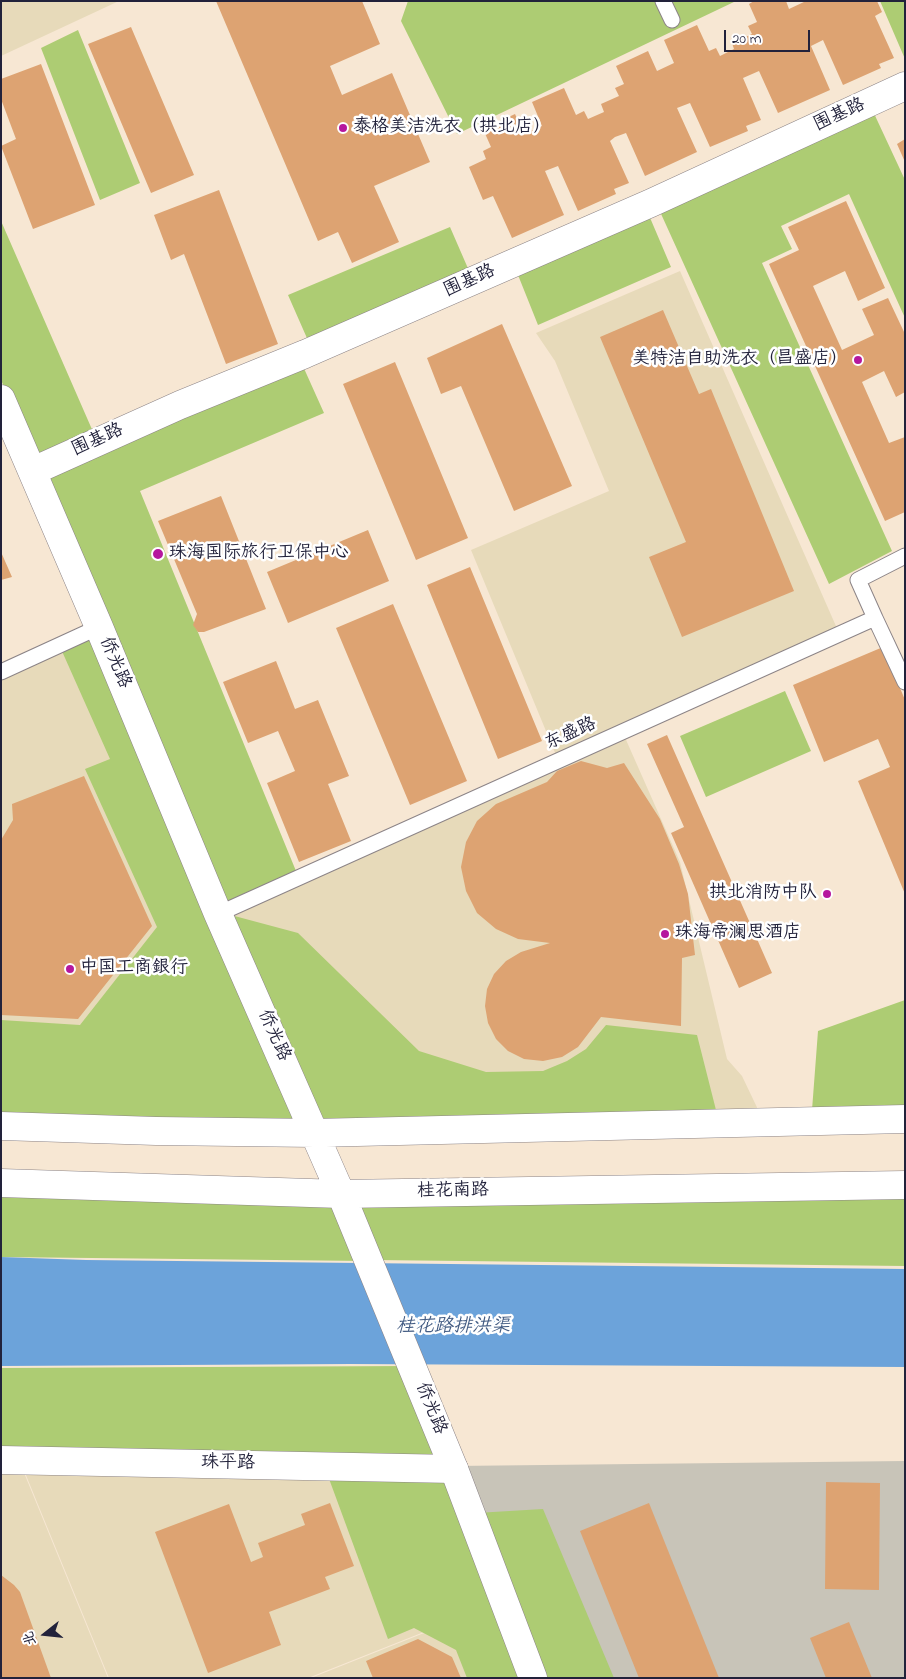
<!DOCTYPE html>
<meta charset="utf-8">
<style>
body{margin:0}
#map{position:relative;width:906px;height:1679px;overflow:hidden;background:#f7e7d3;font-family:"Indie Flower","LXGW WenKai TC",sans-serif}
canvas{display:block}
.frame{position:absolute;inset:0;border:2px solid #22223b;pointer-events:none}
.north{position:absolute;left:20px;top:1609px;width:50px;height:50px;-webkit-text-stroke:4px #fff;paint-order:stroke;rotate:254deg;font-size:14px;font-weight:700;line-height:20px;text-align:center;color:#22223b}
.north::after{content:'';display:block;margin:auto;width:18px;height:22px;background:#22223b;clip-path:polygon(50% 0,100% 100%,50% 72%,0 100%)}
.scale{position:absolute;left:724px;top:30px;width:86px;height:22px;box-sizing:border-box;border:2px solid #22223b;border-top:0;padding-left:6px;font-size:15px;line-height:18px;white-space:nowrap;color:#22223b;-webkit-text-stroke:4px #fff;paint-order:stroke}
</style>
<div id="map">
<canvas width="906" height="1679"></canvas>
<div class="frame"></div>
<div class="north">北</div>
<div class="scale">20 m</div>
</div>
<script>
const context = document.querySelector('canvas').getContext('2d');
context.lineJoin = 'round';
function fillPath(path, color) {
  context.fillStyle = color;
  context.fill(path, 'evenodd');
}
function toPath(rows) {
  const path = new Path2D();
  for (const r of rows) {
    path.moveTo(r[0], r[1]);
    for (let i = 2; i < r.length; i += 2) path.lineTo(r[i], r[i + 1]);
  }
  return path;
}
function trace(path, color, width, dash) {
  context.strokeStyle = color;
  context.lineWidth = width;
  context.lineCap = dash ? 'butt' : 'round';
  context.setLineDash(dash || []);
  context.stroke(path);
}
function label(font, color, halo, rows, align = 'center') {
  context.font = font + ' "Indie Flower","LXGW WenKai TC",sans-serif';
  context.lineWidth = 5;
  context.setLineDash([]);
  context.textBaseline = 'middle';
  context.strokeStyle = halo;
  context.fillStyle = color;
  for (const [text, x, y, turn = 0] of rows) {
    context.save();
    context.translate(x, y);
    context.rotate((+turn || 0) * Math.PI / 180);
    context.textAlign = isNaN(turn) ? turn : align;
    if (halo) context.strokeText(text, 0, 0);
    context.fillText(text, 0, 0);
    context.restore();
  }
}
const built = toPath([
 [1,1,119,1,1,56],
 [680,271,839,633,558,760,471,550,609,491,555,361,536,333],
 [98,629,220,914,623,733,680,862,727,1059,742,1076,764,1122,1,1124,1,674],
 [1,1463,20,1463,108,1678,1,1678],
 [21,1463,453,1470,502,1601,308,1678,109,1678],
 [502,1602,532,1678,311,1678]
]);
const industrial = toPath([
 [905,1461,905,1678,534,1678,454,1466]
]);
const green = toPath([
 [408,1,736,1,457,134,401,21],
 [880,1,905,1,905,59],
 [78,30,140,183,100,200,41,48],
 [871,107,905,180,905,318,849,194,781,226,792,249,762,263,892,551,829,584,657,205],
 [648,213,671,267,538,325,516,270],
 [1,221,94,434,36,460,1,380],
 [450,227,470,273,310,345,288,295],
 [302,364,324,413,140,491,296,871,221,905,44,476],
 [96,634,306,1128,1,1119,1,1020,80,1025,157,927,85,769,110,759,61,649],
 [785,691,811,751,706,797,680,736],
 [227,914,298,933,419,1051,486,1072,543,1071,567,1061,586,1049,606,1025,697,1035,717,1114,320,1126],
 [905,1000,905,1110,812,1110,818,1031],
 [1,1186,339,1197,366,1261,1,1257],
 [905,1190,905,1266,374,1260,348,1199],
 [409,1366,450,1466,1,1458,1,1368],
 [328,1476,450,1477,528,1678,467,1678,456,1650,414,1628,388,1639],
 [543,1509,614,1678,540,1678,476,1513]
]);
const water = toPath([
 [1,1257,86,1260,905,1269,905,1367,351,1364,1,1366]
]);
const building = toPath([
 [216,1,362,1,380,44,330,66,342,95,392,73,430,162,374,186,399,242,352,263,338,232,318,241],
 [754,1,786,1,789,9,806,1,877,1,882,12,875,16,894,58,879,64,881,68,843,85,823,40,811,46,830,90,778,113,759,71,743,78,761,120,746,126,748,131,710,147,690,103,677,108,697,152,645,176,626,133,615,137,610,141,629,183,614,189,616,194,578,211,558,166,545,171,564,215,512,238,493,196,483,200,469,167,486,159,483,151,491,147,483,129,515,114,524,134,542,126,532,102,564,88,576,115,584,111,588,119,604,112,601,104,619,96,615,88,624,84,616,66,648,51,657,71,674,63,664,40,697,25,709,51,716,48,720,56,734,49,732,43,752,34,748,26,757,22,749,4],
 [131,27,194,175,151,193,88,44],
 [41,64,95,205,33,229,1,146,16,139,1,99,1,79],
 [905,139,905,162,897,144],
 [219,190,278,344,226,364,184,254,171,260,154,215],
 [846,201,885,288,858,301,845,271,813,286,842,350,874,335,862,309,888,298,905,334,905,392,896,397,884,371,862,382,889,443,905,437,905,512,885,521,769,264,799,250,788,227],
 [663,310,699,394,711,389,794,591,682,637,649,557,686,542,600,337],
 [502,324,572,486,514,511,461,386,441,394,427,358],
 [395,362,468,538,416,560,343,384],
 [221,496,266,609,204,632,198,632,193,625,197,614,158,521],
 [368,530,389,581,288,623,267,572],
 [1,552,12,577,1,580],
 [470,567,542,741,498,759,427,585],
 [393,604,467,781,410,805,336,628],
 [883,647,905,700,905,894,858,781,890,767,878,739,824,762,793,685],
 [276,661,295,709,318,700,349,776,328,784,351,841,299,862,267,783,295,771,278,731,248,743,223,682],
 [667,735,772,973,739,988,671,833,684,827,647,744],
 [581,761,607,768,624,763,660,819,679,864,688,894,695,955,682,958,681,1026,601,1017,578,1047,562,1057,543,1061,524,1059,508,1051,496,1039,488,1023,485,1006,487,989,494,974,506,961,521,952,550,943,518,939,496,929,477,913,466,891,461,867,466,842,477,821,496,804,547,782,557,771],
 [84,776,152,926,78,1019,1,1015,1,840,13,820,12,804],
 [826,1482,880,1483,879,1590,825,1589],
 [330,1503,354,1566,325,1577,330,1589,269,1612,281,1645,208,1673,155,1532,229,1504,251,1562,263,1557,258,1543,305,1525,301,1514],
 [649,1503,719,1678,639,1678,580,1531],
 [1,1575,14,1585,20,1592,51,1678,1,1678],
 [849,1622,872,1678,826,1678,810,1638],
 [418,1639,452,1657,461,1678,373,1678,366,1661]
]);
const lane = toPath([
 [663,1,672,20],
 [875,618,858,580,905,556],
 [1,672,99,627],
 [218,914,875,618,905,682]
]);
const street = toPath([
 [33,471,180,405,305,354,651,203,905,86],
 [1,1460,454,1469]
]);
const secondary = toPath([
 [1,399,99,627,218,914,341,1194,454,1469,533,1678],
 [1,1126,156,1131,315,1133,905,1119],
 [1,1183,341,1194,905,1185]
]);
const markers = [
 [343,128,5,"#b5179e"],
 [858,360,5,"#b5179e"],
 [158,554,6,"#b5179e"],
 [827,894,5,"#b5179e"],
 [665,934,5,"#b5179e"],
 [70,969,5,"#b5179e"]
];
const streetNames = [
 ["围基路",840,116,-25],
 ["围基路",470,282,-24],
 ["围基路",98,441,-24],
 ["侨光路",114,663,67],
 ["东盛路",571,735,-24],
 ["侨光路",273,1036,66],
 ["桂花南路",453,1192,-1],
 ["侨光路",430,1409,68],
 ["珠平路",228,1464,1]
];
const poiNames = [
 ["泰格美洁洗衣（拱北店）",353,128],
 ["美特洁自助洗衣（昌盛店）",848,360,"right"],
 ["珠海国际旅行卫保中心",169,554],
 ["拱北消防中队",817,894,"right"],
 ["珠海帝澜思酒店",675,934],
 ["中国工商銀行",80,969]
];
const waterNames = [
 ["桂花路排洪渠",453,1328]
];
fillPath(built, '#e7daba');
fillPath(industrial, '#c8c4b8');
fillPath(green, '#adcc73');
fillPath(water, '#6ca3da');
fillPath(building, '#dda372');
trace(lane, '#8c8487', 17);
trace(street, '#8c8487', 29);
trace(secondary, '#8c8487', 29);
trace(lane, '#fff', 15);
trace(street, '#fff', 28);
trace(secondary, '#fff', 28);
for (const [x, y, r, color] of markers) {
  const dot = new Path2D();
  dot.arc(x, y, r, 0, 2 * Math.PI);
  context.fillStyle = color;
  context.fill(dot);
  trace(dot, '#fff', 2);
}
label('18px', '#22223b', '#fff', streetNames);
label('18px', '#22223b', '#fff', poiNames, 'left');
label('italic 19px', '#435c83', '#fff', waterNames);
</script>
